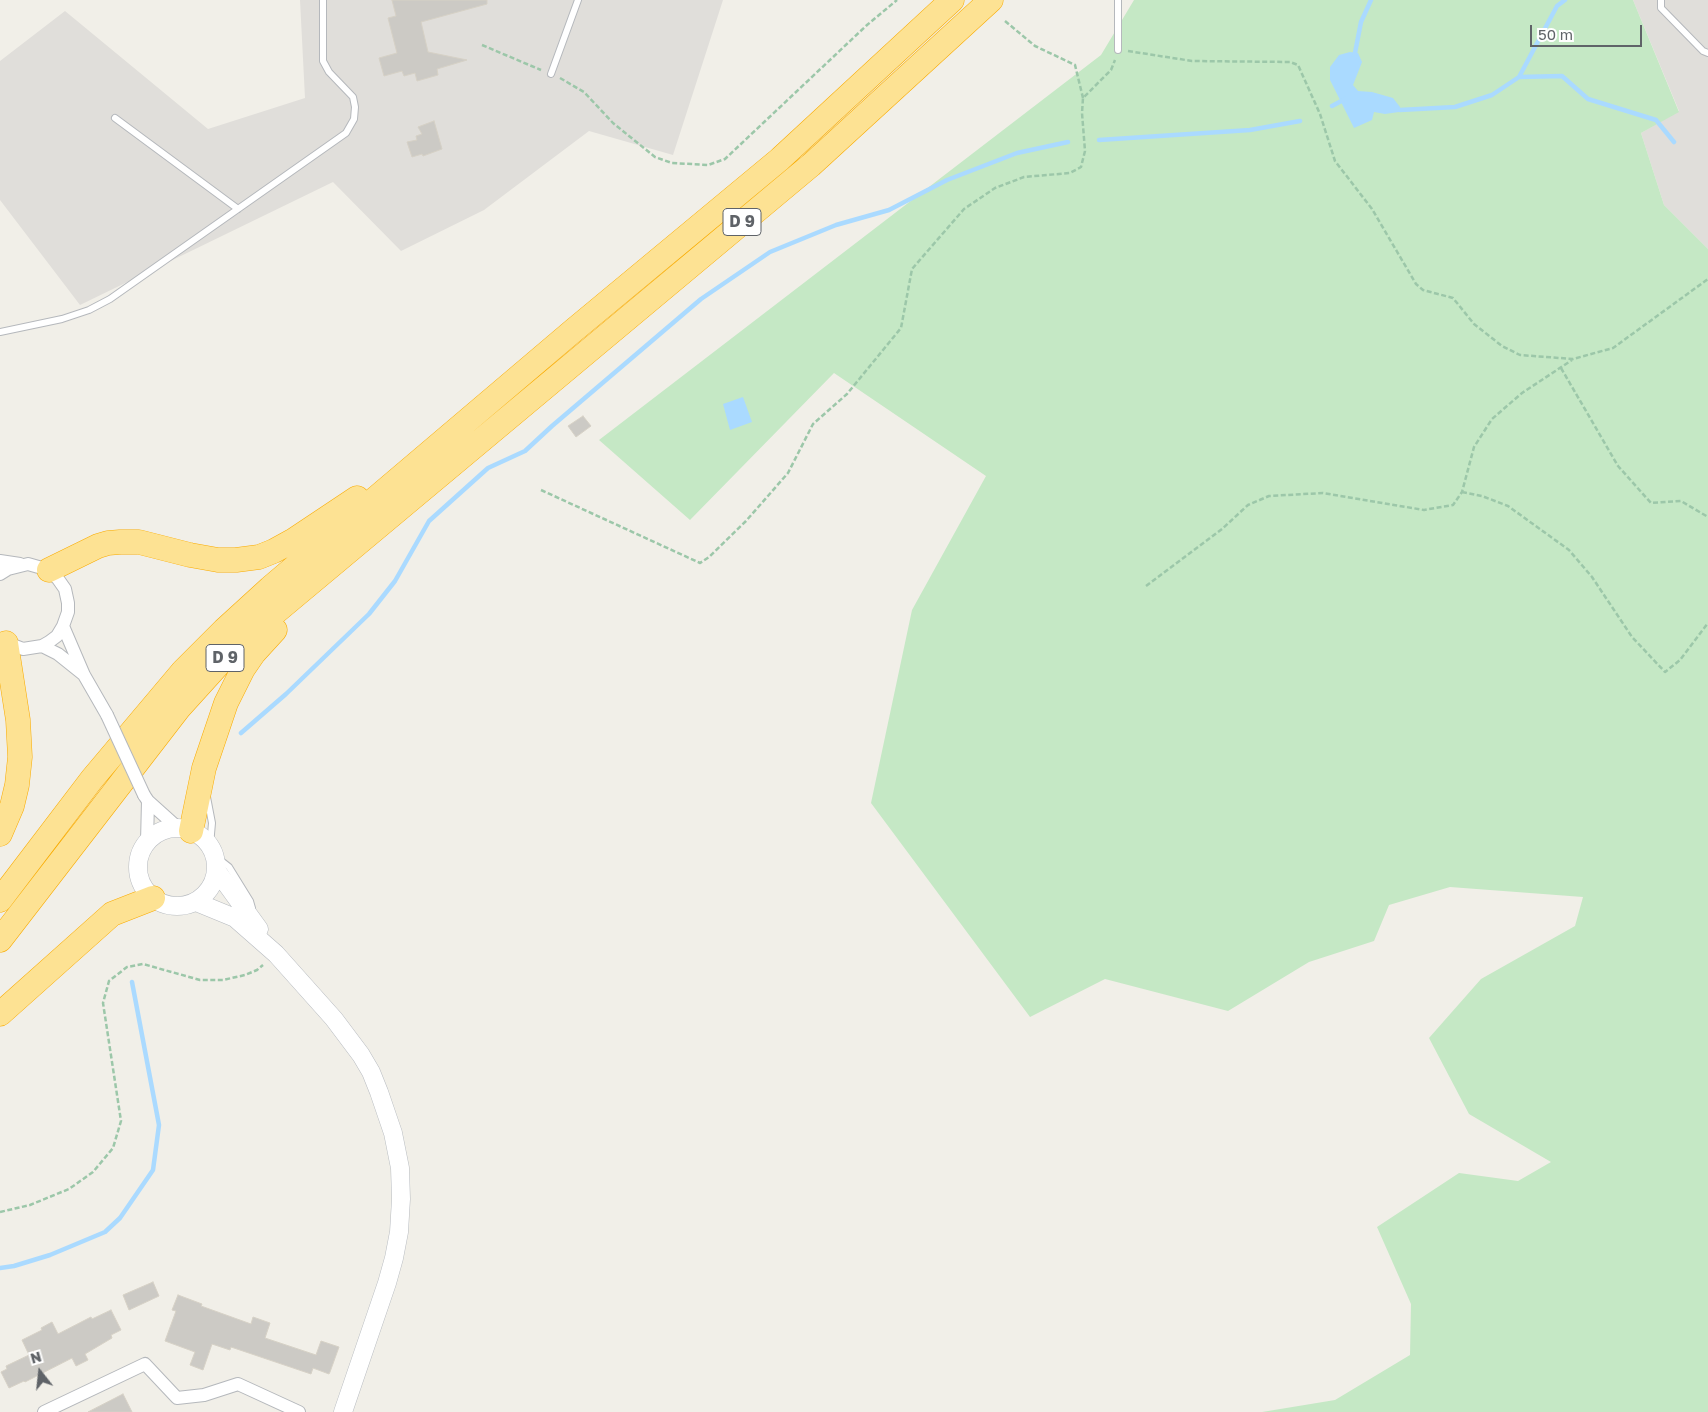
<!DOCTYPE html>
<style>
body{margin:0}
#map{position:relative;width:1708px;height:1412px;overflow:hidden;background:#f1efe8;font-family:"Golos Text",sans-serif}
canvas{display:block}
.north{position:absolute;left:15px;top:1347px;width:50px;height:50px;-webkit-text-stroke:4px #fff;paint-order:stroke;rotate:344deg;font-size:14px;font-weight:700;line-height:20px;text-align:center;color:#5f6368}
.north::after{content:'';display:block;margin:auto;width:18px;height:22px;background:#5f6368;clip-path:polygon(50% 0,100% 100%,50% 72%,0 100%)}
.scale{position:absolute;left:1530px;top:25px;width:112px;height:22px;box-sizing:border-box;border:2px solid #5f6368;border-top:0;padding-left:6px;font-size:15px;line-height:18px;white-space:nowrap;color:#5f6368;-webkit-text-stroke:4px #fff;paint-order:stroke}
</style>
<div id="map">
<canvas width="1708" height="1412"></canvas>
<div class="north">N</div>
<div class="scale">50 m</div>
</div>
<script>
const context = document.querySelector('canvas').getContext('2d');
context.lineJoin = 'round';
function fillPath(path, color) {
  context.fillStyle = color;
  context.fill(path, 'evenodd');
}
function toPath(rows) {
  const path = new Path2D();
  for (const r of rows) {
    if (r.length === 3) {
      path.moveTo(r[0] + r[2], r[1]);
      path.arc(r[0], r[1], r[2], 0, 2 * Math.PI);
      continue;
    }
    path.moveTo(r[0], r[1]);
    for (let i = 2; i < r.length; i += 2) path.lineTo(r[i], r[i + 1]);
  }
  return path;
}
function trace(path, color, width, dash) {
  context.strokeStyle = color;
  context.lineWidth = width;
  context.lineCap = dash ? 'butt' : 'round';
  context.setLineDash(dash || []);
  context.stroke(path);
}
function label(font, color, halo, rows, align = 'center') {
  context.font = font + ' "Golos Text",sans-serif';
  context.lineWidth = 4;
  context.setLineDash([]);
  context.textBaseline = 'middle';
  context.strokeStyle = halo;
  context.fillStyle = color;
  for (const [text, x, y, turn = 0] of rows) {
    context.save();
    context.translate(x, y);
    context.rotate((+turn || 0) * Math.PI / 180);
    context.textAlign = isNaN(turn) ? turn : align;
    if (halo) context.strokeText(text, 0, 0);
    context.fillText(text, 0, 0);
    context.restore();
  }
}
const industrial = toPath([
 [300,0,723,0,673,155,589,131,484,210,401,251,333,182,80,305,0,200,0,61,65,11,208,129,305,98],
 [1633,0,1708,0,1708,249,1664,205,1641,133,1679,111]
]);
const green = toPath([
 [1134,0,1633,0,1679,112,1641,133,1664,205,1708,249,1708,1412,1262,1412,1335,1400,1410,1355,1411,1304,1377,1227,1459,1173,1518,1181,1551,1162,1469,1114,1429,1038,1481,979,1575,926,1583,897,1450,887,1389,905,1374,941,1309,962,1228,1011,1105,979,1030,1017,871,803,912,610,986,476,834,373,690,520,599,440,1101,55]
]);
const water = toPath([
 [1350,52,1358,53,1362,62,1353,85,1358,91,1372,92,1393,98,1400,107,1399,112,1385,114,1374,112,1372,120,1354,128,1330,80,1330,67,1339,55],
 [743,397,752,422,730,430,723,404]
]);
const stream = toPath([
 [1354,58,1361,22,1371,0],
 [1519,77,1557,6,1565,0],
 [1332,106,1345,99],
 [1396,109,1400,110,1455,107,1492,95,1519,77,1562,76,1588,99,1656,120,1674,142],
 [1099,140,1250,130,1300,121],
 [241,733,286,694,369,614,395,581,429,521,488,468,525,451,552,426,701,299,770,252,836,225,889,210,947,180,1017,153,1068,142],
 [0,1268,14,1266,50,1255,105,1232,120,1218,153,1170,159,1125,132,982]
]);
const building = toPath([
 [392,0,487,0,487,4,421,22,428,52,467,60,437,69,438,75,417,81,415,73,404,76,402,71,384,76,379,58,397,53,388,18,396,16,392,0],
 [434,121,442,149,423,156,422,154,412,157,407,142,417,140,416,136,422,134,418,127,434,121],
 [583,416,591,426,576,437,568,426,583,416],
 [153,1282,159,1296,129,1310,123,1295,153,1282],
 [178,1295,202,1304,201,1306,251,1324,253,1317,270,1323,265,1338,316,1355,321,1341,339,1347,330,1372,329,1374,313,1368,311,1374,231,1347,230,1350,212,1344,203,1370,190,1365,195,1352,165,1341,176,1311,172,1310,178,1295],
 [111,1310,121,1330,111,1335,112,1338,85,1354,88,1360,76,1366,72,1358,25,1382,24,1381,9,1388,1,1372,7,1369,6,1366,29,1355,22,1340,42,1330,41,1328,52,1322,58,1334,91,1317,92,1319,111,1310],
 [123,1394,132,1412,88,1412,123,1394]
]);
const path = toPath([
 [1005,21,1035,46,1075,65,1083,98],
 [482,45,541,70],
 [1128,51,1192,61,1290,62,1298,65,1320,114,1335,161,1372,209,1416,284,1423,290,1453,298,1474,324,1502,346,1520,355,1573,359,1613,348,1708,279],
 [560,78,584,92,613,123,655,157,672,163,708,165,725,159,867,25,897,0],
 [1561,368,1618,466,1651,503,1681,501,1708,517],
 [541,490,700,563,709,557,746,521,788,473,813,424,847,394,901,328,912,269,964,209,995,188,1024,177,1070,173,1081,167,1085,151,1082,113,1083,98,1111,70,1115,60],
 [1462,492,1482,496,1508,506,1569,550,1592,577,1632,637,1665,672,1680,660,1708,623],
 [1146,586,1222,529,1248,505,1269,496,1323,493,1424,510,1453,505,1462,492,1474,447,1492,419,1522,393,1572,360],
 [0,1212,30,1205,69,1189,93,1172,113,1148,121,1121,103,1003,109,981,127,967,143,964,200,980,223,980,245,975,257,970,263,965]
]);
const lane = toPath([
 [1661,0,1661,8,1703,51,1708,53],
 [1118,50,1118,0],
 [551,74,578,0],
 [115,118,238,209],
 [0,332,62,319,89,310,110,299,346,133,354,119,355,107,353,97,329,72,323,61,323,0],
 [207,797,212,823,210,845],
 [215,856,229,867,250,901,252,908]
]);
const street = toPath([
 [0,561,20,564],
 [0,574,8,569,28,564,49,570,58,579,65,589,68,603,68,612,63,626,57,636,49,642,42,646,23,649,3,641],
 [63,626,84,675,107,715],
 [42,646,58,654,83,674],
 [144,795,148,801,178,828],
 [147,842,148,801],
 [44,1412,145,1364,177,1398,204,1395,238,1384,299,1412]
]);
const secondary = toPath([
 [177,867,39],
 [217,871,259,929],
 [196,902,235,918,276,954,334,1019,361,1055,371,1072,379,1092,393,1133,400,1168,401,1199,399,1232,394,1258,387,1283,343,1412]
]);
const highway = toPath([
 [49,570,98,546,108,543,120,542,139,542,190,555,218,560,236,560,259,557,274,551,294,540,357,498],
 [191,831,204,768,226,703,243,669,254,653,275,630],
 [0,834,12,806,17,785,20,757,18,720,6,643],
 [0,900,92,779,183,671,224,630,270,588,574,330,780,159,952,0],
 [0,940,179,708,227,655,253,631,811,165,991,0],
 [0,1014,112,914,153,898]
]);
const streetBridge = toPath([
 [107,715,144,795]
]);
const shields = [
 [742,222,38],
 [225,658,38]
];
const shieldNames = [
 ["D 9",742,222],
 ["D 9",225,658]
];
fillPath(industrial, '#e0deda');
fillPath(green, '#c5e8c5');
fillPath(water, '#aadaff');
trace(stream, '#aadaff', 4.5);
fillPath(building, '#cccac5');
trace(building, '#d6d1c6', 1);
trace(lane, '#b5b8bc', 8);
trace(street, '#b5b8bc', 14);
trace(secondary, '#b6babf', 19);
trace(highway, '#f9ab00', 25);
trace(path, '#9cc7a9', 2.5, [5, 2.5]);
trace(lane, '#fff', 6);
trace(street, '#fff', 12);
trace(secondary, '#fff', 18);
trace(highway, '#fde293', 24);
trace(streetBridge, '#b5b8bc', 14, []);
trace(streetBridge, '#fff', 12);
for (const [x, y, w] of shields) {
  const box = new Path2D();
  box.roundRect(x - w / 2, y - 13.5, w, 27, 4);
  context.fillStyle = '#fff';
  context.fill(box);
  trace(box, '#5f6368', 1);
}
label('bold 16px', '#5f6368', null, shieldNames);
</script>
